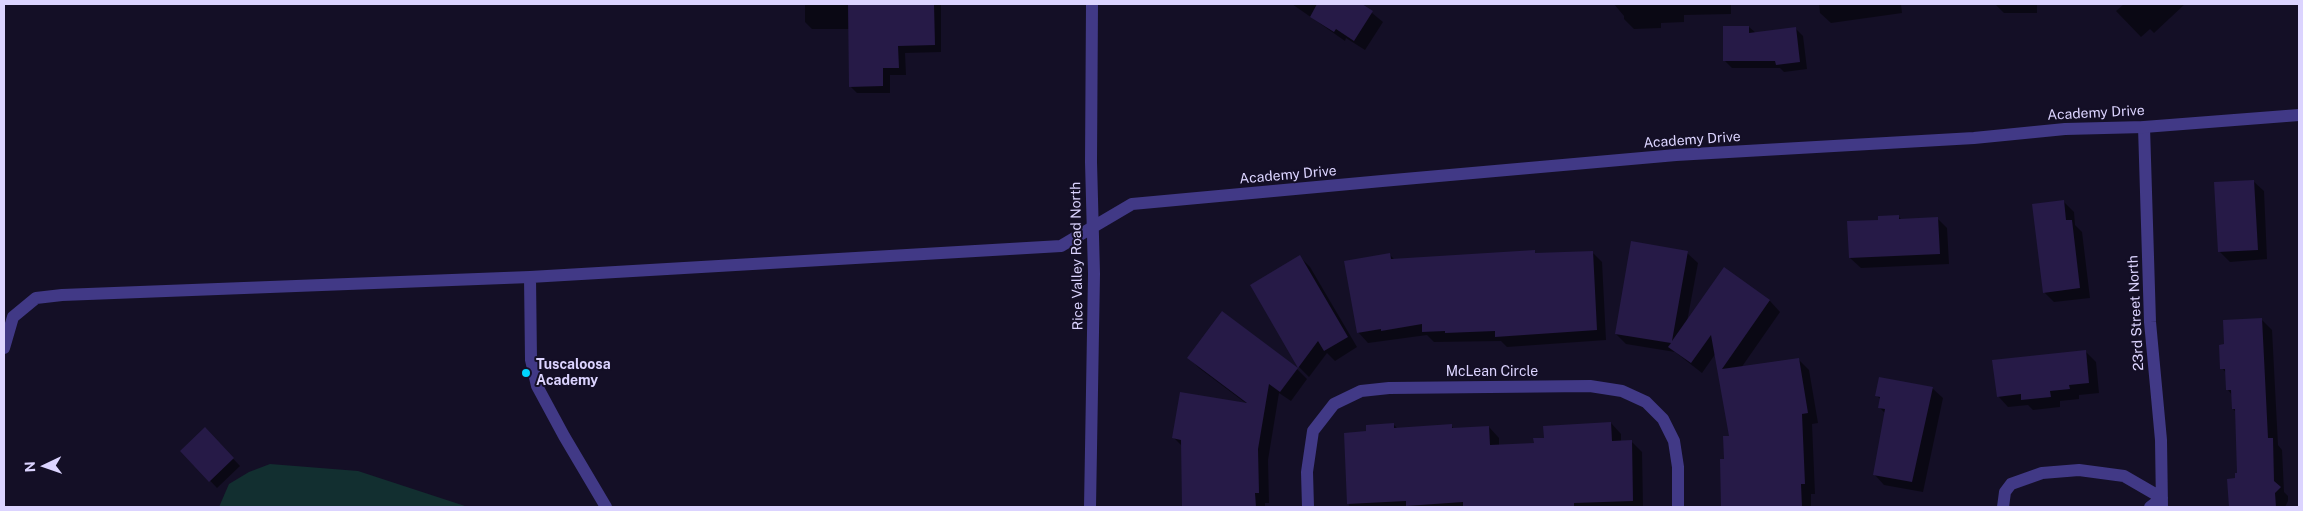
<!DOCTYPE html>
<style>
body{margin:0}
#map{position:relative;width:2303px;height:511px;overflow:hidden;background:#140f26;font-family:"Public Sans",sans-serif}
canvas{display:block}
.frame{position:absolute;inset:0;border:5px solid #dcd4ff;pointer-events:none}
.north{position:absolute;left:20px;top:441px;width:50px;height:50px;-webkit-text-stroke:4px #140f26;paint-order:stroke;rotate:267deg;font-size:14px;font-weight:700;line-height:20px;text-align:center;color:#dcd4ff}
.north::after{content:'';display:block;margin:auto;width:18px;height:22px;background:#dcd4ff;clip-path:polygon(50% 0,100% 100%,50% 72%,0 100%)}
</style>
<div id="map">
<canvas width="2303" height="511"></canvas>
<div class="frame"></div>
<div class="north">N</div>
</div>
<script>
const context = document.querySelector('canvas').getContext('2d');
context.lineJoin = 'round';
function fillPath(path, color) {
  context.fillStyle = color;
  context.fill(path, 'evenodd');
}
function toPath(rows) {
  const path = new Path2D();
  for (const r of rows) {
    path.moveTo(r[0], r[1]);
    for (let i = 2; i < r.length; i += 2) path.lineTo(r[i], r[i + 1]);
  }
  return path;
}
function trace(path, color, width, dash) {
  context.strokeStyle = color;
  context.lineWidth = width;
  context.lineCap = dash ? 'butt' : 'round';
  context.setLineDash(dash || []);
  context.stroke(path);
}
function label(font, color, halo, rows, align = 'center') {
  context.font = font + ' "Public Sans",sans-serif';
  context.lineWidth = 4;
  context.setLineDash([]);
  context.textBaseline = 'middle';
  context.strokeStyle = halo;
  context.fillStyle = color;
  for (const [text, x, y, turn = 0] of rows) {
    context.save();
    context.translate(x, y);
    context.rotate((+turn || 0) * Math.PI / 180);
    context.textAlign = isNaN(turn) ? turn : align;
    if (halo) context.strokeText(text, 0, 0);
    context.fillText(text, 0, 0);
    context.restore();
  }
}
const green = toPath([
 [270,464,358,471,468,507,219,507,229,484,249,472]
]);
const shadow = toPath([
 [805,4,941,4,941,52,905,53,906,75,890,75,890,93,857,93,850,86,849,29,812,29,805,22],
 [1292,4,1361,4,1383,22,1365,50,1346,38,1345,41],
 [1614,4,1731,4,1731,14,1684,15,1684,22,1661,23,1661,28,1634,29,1624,19,1624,16],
 [1819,4,1901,4,1902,13,1831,23,1820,13],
 [1995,4,2037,4,2037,13,2004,13],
 [2124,4,2185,4,2154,33,2150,29,2141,37,2116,11],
 [1749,27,1756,33,1796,29,1803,36,1807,69,1784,72,1780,68,1732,68,1725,61],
 [2253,181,2264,191,2267,259,2230,262,2219,251],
 [2063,201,2074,212,2075,225,2082,232,2090,298,2054,302,2044,292],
 [1898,216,1902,220,1937,218,1947,228,1949,264,1861,268,1850,258,1849,222,1879,221],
 [1534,252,1537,254,1592,252,1602,262,1606,340,1507,347,1501,341,1434,342,1427,335,1368,343,1358,332,1389,254,1395,260],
 [1687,253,1698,263,1687,322,1725,269,1770,301,1780,312,1741,368,1799,360,1809,370,1818,423,1812,424,1815,494,1811,494,1811,507,1722,507,1722,460,1725,460,1730,437,1716,353,1702,373,1675,352,1626,344,1616,334],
 [1300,257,1310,267,1357,347,1335,361,1327,353,1309,377,1299,367,1251,286],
 [2261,319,2272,330,2278,445,2282,450,2284,492,2288,496,2288,501,2285,507,2230,507,2229,480,2236,479,2238,474,2236,412,2233,409,2232,395,2228,390,2227,374,2222,368,2225,345],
 [2085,351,2096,362,2099,393,2079,395,2079,399,2060,401,2060,407,2033,410,2028,405,2008,407,1998,396],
 [1189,358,1297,369,1307,379,1291,401,1279,393,1268,460,1269,503,1265,503,1265,507,1184,507,1182,446,1174,438,1247,404,1199,368],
 [1932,388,1943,398,1923,492,1884,485,1874,474,1885,413,1879,407,1881,400,1877,396],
 [1611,423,1621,434,1621,442,1631,441,1642,452,1643,507,1349,507,1345,434,1367,433,1393,424,1398,429,1451,425,1454,429,1489,427,1499,438,1499,446,1535,444,1545,439],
 [205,429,240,466,217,488,182,451]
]);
const building = toPath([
 [848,4,934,4,935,45,898,46,899,68,883,68,883,86,849,87],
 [1317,4,1362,4,1373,11,1354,41,1336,29,1334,32,1310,17],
 [1723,26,1749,26,1749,33,1796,27,1800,62,1776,65,1775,61,1723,61],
 [2254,180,2258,250,2218,252,2214,182],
 [2064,200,2066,220,2072,220,2080,288,2043,293,2032,204],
 [1899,215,1899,219,1938,217,1940,254,1849,258,1847,221,1878,220,1878,216],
 [1631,241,1688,251,1672,341,1724,267,1770,300,1722,369,1799,358,1808,413,1802,414,1805,484,1801,484,1802,507,1721,507,1720,459,1724,459,1723,436,1729,436,1711,335,1691,363,1668,347,1671,343,1615,334],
 [1535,250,1535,253,1593,251,1597,330,1495,337,1495,331,1445,333,1445,331,1422,332,1422,324,1381,331,1381,329,1357,333,1344,261,1390,253,1391,259],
 [1300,255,1348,337,1324,351,1318,341,1298,368,1250,285],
 [1222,311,1298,368,1280,392,1269,384,1258,449,1259,493,1255,493,1256,507,1182,507,1181,440,1172,438,1180,392,1247,403,1187,358],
 [2262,318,2268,438,2273,438,2274,481,2281,487,2275,493,2276,507,2229,507,2227,479,2235,478,2235,473,2237,473,2235,409,2232,409,2231,390,2226,390,2225,369,2220,369,2219,345,2224,344,2223,320],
 [2086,350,2089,383,2069,385,2070,389,2050,391,2051,397,2021,400,2021,394,1997,397,1992,360],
 [1879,377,1933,387,1912,482,1873,475,1885,409,1878,408,1880,397,1875,396],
 [1611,422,1612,441,1632,440,1633,501,1574,503,1574,507,1463,507,1463,502,1406,506,1406,501,1347,504,1344,433,1366,431,1366,425,1394,423,1394,428,1452,424,1452,428,1489,426,1490,445,1534,443,1533,438,1544,438,1543,426],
 [205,427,234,458,209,482,180,451]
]);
const service = toPath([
 [530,277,531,360,537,386,564,436,606,507],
 [4,348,13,317,36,298,62,295,530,277,1061,246,1093,227]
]);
const minor = toPath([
 [2144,127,2150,322,2161,440,2162,507],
 [1308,507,1307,472,1313,431,1334,404,1361,391,1389,388,1590,386,1622,391,1646,402,1663,419,1674,441,1678,467,1678,507],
 [2003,507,2005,492,2011,484,2042,473,2079,470,2124,476,2162,498,2150,507]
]);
const tertiary = toPath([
 [1093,227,1132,204,1382,181,1676,155,1974,138,2065,129,2144,127,2299,115],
 [1090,507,1094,274,1091,162,1092,4]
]);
const markers = [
 [526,373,5,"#00d5ff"]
];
const streetNames = [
 ["Academy Drive",2096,113,-3],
 ["Academy Drive",1692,140,-4],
 ["Academy Drive",1288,175,-5],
 ["Rice Valley Road North",1077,256,-91],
 ["23rd Street North",2136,313,-93],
 ["McLean Circle",1492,372]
];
const poiNames = [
 ["Tuscaloosa",536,365],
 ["Academy",536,381]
];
fillPath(green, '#122f30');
fillPath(shadow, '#0007');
fillPath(building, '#261a47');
trace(service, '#413986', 12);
trace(minor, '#413986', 12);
trace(tertiary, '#413986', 12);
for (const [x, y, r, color] of markers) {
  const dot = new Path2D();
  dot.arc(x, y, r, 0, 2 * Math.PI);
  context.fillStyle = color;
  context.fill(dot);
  trace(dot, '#140f26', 2);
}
label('14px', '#dcd4ff', '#140f26', streetNames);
label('bold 14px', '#dcd4ff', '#140f26', poiNames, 'left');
</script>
